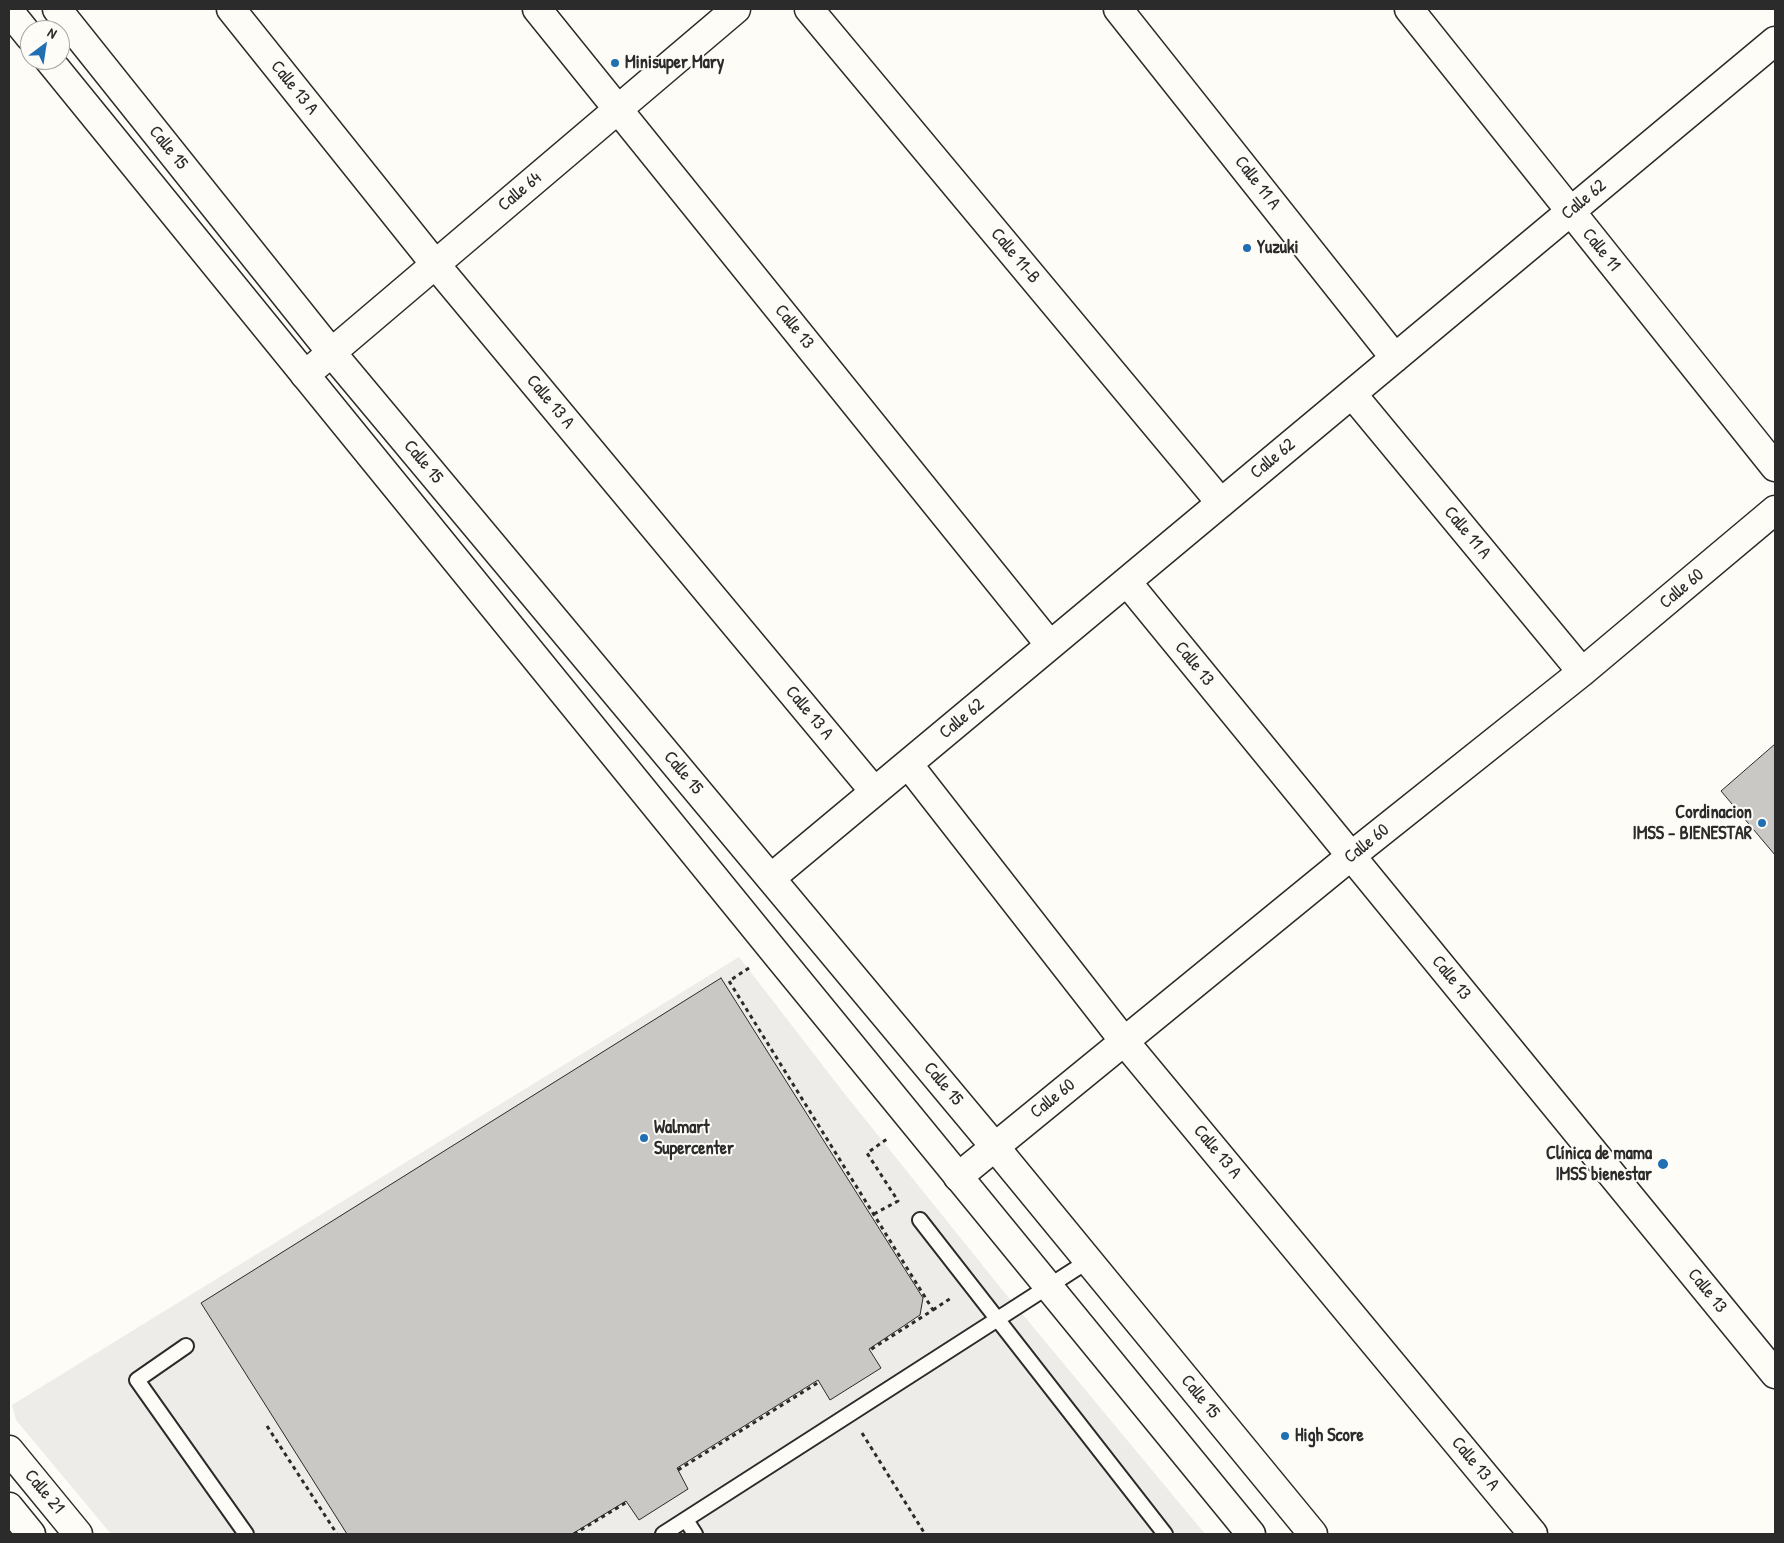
<!DOCTYPE html>
<meta charset="utf-8">
<style>
body{margin:0}
#map{position:relative;width:1784px;height:1543px;overflow:hidden;background:#fdfcf7;font-family:"Patrick Hand",sans-serif}
canvas{display:block}
.frame{position:absolute;inset:0;border:10px solid #2b2b2b;pointer-events:none}
.north{position:absolute;left:20px;top:20px;width:50px;height:50px;box-sizing:border-box;background:#fdfcf7;border:1px solid #a9a8a5;border-radius:50%;rotate:31deg;font-size:14px;font-weight:700;line-height:20px;text-align:center;color:#2b2b2b}
.north::after{content:'';display:block;margin:auto;width:18px;height:22px;background:#1f6fb2;clip-path:polygon(50% 0,100% 100%,50% 72%,0 100%)}
</style>
<div id="map">
<canvas width="1784" height="1543"></canvas>
<div class="frame"></div>
<div class="north">N</div>
</div>
<script>
const context = document.querySelector('canvas').getContext('2d');
context.lineJoin = 'round';
function fillPath(path, color) {
  context.fillStyle = color;
  context.fill(path, 'evenodd');
}
function toPath(rows) {
  const path = new Path2D();
  for (const r of rows) {
    path.moveTo(r[0], r[1]);
    for (let i = 2; i < r.length; i += 2) path.lineTo(r[i], r[i + 1]);
  }
  return path;
}
function trace(path, color, width, dash) {
  context.strokeStyle = color;
  context.lineWidth = width;
  context.lineCap = dash ? 'butt' : 'round';
  context.setLineDash(dash || []);
  context.stroke(path);
}
function label(font, color, halo, rows, align = 'center') {
  context.font = font + ' "Patrick Hand",sans-serif';
  context.lineWidth = 4;
  context.setLineDash([]);
  context.textBaseline = 'middle';
  context.strokeStyle = halo;
  context.fillStyle = color;
  for (const [text, x, y, turn = 0] of rows) {
    context.save();
    context.translate(x, y);
    context.rotate((+turn || 0) * Math.PI / 180);
    context.textAlign = isNaN(turn) ? turn : align;
    if (halo) context.strokeText(text, 0, 0);
    context.fillText(text, 0, 0);
    context.restore();
  }
}
const built = toPath([
 [739,957,844,1093,1000,1287,1205,1534,111,1534,16,1420,12,1405]
]);
const building = toPath([
 [1775,744,1775,855,1721,791,1775,744],
 [721,978,923,1298,920,1315,869,1349,881,1368,830,1400,818,1380,677,1468,688,1489,639,1520,626,1501,572,1534,347,1534,201,1303,721,978]
]);
const path = toPath([
 [749,968,729,981,933,1310,870,1350],
 [874,1214,898,1201,867,1153,887,1139],
 [933,1310,951,1298],
 [267,1426,337,1534],
 [862,1433,925,1534],
 [678,1470,819,1382],
 [574,1534,627,1502]
]);
const service = toPath([
 [920,1220,1165,1534],
 [186,1346,137,1380,246,1534],
 [686,1520,695,1534],
 [663,1534,1088,1261]
]);
const minor = toPath([
 [231,9,435,264,874,791],
 [537,9,1050,645],
 [809,9,1221,503],
 [1118,9,1395,358],
 [1409,9,1775,467],
 [305,375,736,9],
 [1352,394,1582,672],
 [1127,582,1775,1374],
 [908,764,1124,1041,1533,1534],
 [771,878,1775,41],
 [958,1177,1351,856,1582,672,1775,510]
]);
const tertiary = toPath([
 [57,9,331,352,995,1147,1313,1534],
 [9,11,30,37],
 [49,60,782,961,1251,1534],
 [9,1450,78,1534],
 [9,1507,31,1534]
]);
const markers = [
 [615,63,5,"#1f6fb2"],
 [1247,248,5,"#1f6fb2"],
 [1762,823,5,"#1f6fb2"],
 [644,1138,5,"#1f6fb2"],
 [1663,1164,6,"#1f6fb2"],
 [1285,1436,5,"#1f6fb2"]
];
const poiNames = [
 ["Minisuper Mary",625,63],
 ["Yuzuki",1257,248],
 ["Cordinacion",1752,813,"right"],
 ["IMSS - BIENESTAR",1752,834,"right"],
 ["Walmart",654,1128],
 ["Supercenter",654,1149],
 ["Clínica de mama",1652,1154,"right"],
 ["IMSS bienestar",1652,1175,"right"],
 ["High Score",1295,1436]
];
const streetNames = [
 ["Calle 13 A",294,88,51],
 ["Calle 15",168,148,51],
 ["Calle 11 A",1257,183,52],
 ["Calle 64",520,192,-40],
 ["Calle 62",1584,200,-40],
 ["Calle 11",1601,250,51],
 ["Calle 11-B",1015,256,50],
 ["Calle 13",794,327,51],
 ["Calle 13 A",550,402,50],
 ["Calle 62",1273,459,-40],
 ["Calle 15",423,462,50],
 ["Calle 11 A",1467,533,50],
 ["Calle 60",1682,589,-40],
 ["Calle 13",1194,664,51],
 ["Calle 13 A",809,713,50],
 ["Calle 62",962,719,-40],
 ["Calle 15",683,773,50],
 ["Calle 60",1367,844,-39],
 ["Calle 13",1451,978,51],
 ["Calle 15",943,1084,50],
 ["Calle 60",1053,1099,-39],
 ["Calle 13 A",1217,1152,50],
 ["Calle 13",1707,1291,51],
 ["Calle 15",1200,1397,51],
 ["Calle 13 A",1475,1464,50],
 ["Calle 21",44,1492,50]
];
fillPath(built, '#edece8');
fillPath(building, '#c9c8c4');
trace(building, '#2b2b2b', 1);
trace(service, '#2b2b2b', 18);
trace(minor, '#2b2b2b', 31);
trace(tertiary, '#2b2b2b', 31);
trace(path, '#2b2b2b', 3, [4, 4]);
trace(service, '#fdfcf7', 14);
trace(minor, '#fdfcf7', 28);
trace(tertiary, '#fdfcf7', 28);
for (const [x, y, r, color] of markers) {
  const dot = new Path2D();
  dot.arc(x, y, r, 0, 2 * Math.PI);
  context.fillStyle = color;
  context.fill(dot);
  trace(dot, '#fdfcf7', 2);
}
label('bold 18px', '#2b2b2b', '#fdfcf7', poiNames, 'left');
label('18px', '#2b2b2b', '#fdfcf7', streetNames);
</script>
